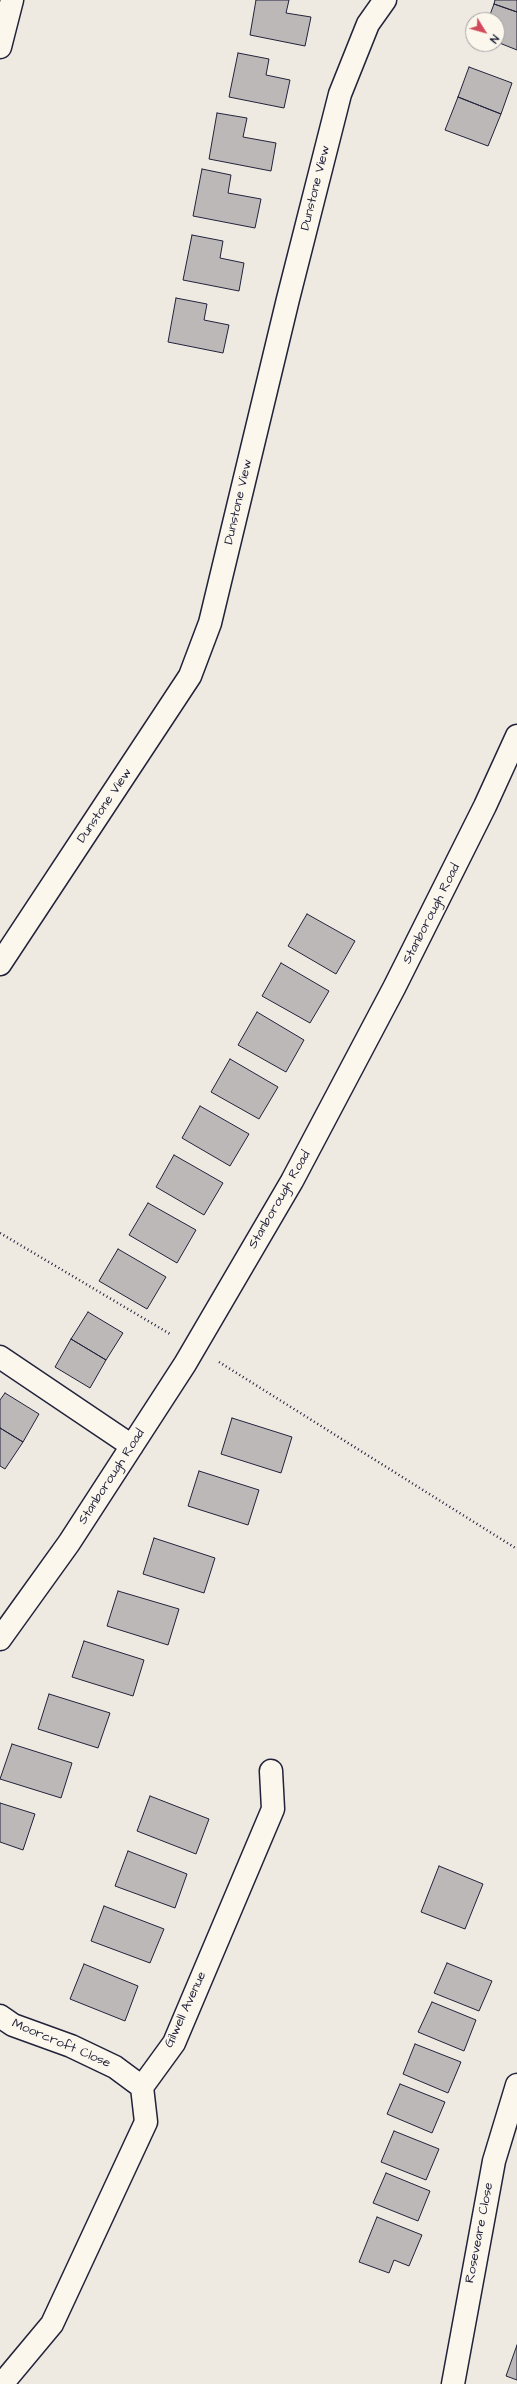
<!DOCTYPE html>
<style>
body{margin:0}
#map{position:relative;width:517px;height:2384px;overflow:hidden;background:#eeeae2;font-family:"Architects Daughter",sans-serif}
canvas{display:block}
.north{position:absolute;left:465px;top:12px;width:40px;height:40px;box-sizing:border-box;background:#fbf7ec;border:1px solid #a4a2a5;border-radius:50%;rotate:127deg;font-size:11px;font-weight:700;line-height:16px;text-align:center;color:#22223b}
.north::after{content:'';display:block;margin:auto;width:14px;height:18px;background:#d1495b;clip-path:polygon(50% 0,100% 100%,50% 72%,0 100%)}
</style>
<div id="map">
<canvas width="517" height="2384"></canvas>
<div class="north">N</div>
</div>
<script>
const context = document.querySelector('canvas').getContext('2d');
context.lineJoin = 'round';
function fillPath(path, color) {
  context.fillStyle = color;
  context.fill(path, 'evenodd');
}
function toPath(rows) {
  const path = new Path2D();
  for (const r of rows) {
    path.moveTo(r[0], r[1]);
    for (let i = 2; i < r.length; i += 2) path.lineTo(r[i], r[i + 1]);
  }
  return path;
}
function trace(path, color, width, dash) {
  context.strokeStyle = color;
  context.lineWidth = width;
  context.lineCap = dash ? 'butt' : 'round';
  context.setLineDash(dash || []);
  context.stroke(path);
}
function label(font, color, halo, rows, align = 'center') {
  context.font = font + ' "Architects Daughter",sans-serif';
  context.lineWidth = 3;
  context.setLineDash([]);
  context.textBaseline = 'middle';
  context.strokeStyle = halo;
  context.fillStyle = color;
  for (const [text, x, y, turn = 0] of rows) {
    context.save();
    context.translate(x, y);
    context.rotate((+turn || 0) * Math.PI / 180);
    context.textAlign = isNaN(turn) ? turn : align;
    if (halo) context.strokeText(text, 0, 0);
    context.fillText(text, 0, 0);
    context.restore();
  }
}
const building = toPath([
 [256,0,289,0,286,13,311,17,305,46,250,35,256,0],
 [495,0,517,0,517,12,494,4,495,0],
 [494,4,517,12,517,50,497,42,497,20,488,20,494,4],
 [238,53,269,59,266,75,290,80,284,108,229,97,238,53],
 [469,67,512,83,501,114,458,97,469,67],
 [458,97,501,114,488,146,445,130,458,97],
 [217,113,247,118,243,137,276,143,271,171,209,159,217,113],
 [202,169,231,175,228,193,261,199,255,228,193,216,202,169],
 [192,235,223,241,220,258,244,263,239,291,183,280,192,235],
 [176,298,207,304,204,320,229,325,223,353,168,342,176,298],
 [307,914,355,941,336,974,288,946,307,914],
 [281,963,329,991,310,1023,262,996,281,963],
 [257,1012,304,1040,286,1072,238,1045,257,1012],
 [230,1059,278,1087,259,1119,211,1092,230,1059],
 [200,1106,249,1134,230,1166,182,1138,200,1106],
 [174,1155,223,1183,204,1215,156,1187,174,1155],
 [148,1203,196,1230,177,1263,129,1235,148,1203],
 [118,1249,166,1277,147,1309,99,1281,118,1249],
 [88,1312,123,1333,106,1360,71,1339,88,1312],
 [71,1339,106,1360,90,1388,55,1367,71,1339],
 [5,1393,39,1414,23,1442,0,1428,0,1400,5,1393],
 [232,1418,292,1437,281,1473,221,1454,232,1418],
 [0,1428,23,1442,5,1469,0,1466,0,1428],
 [199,1471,259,1490,248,1525,188,1506,199,1471],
 [154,1538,215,1558,204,1593,143,1574,154,1538],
 [118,1591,179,1609,168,1645,107,1626,118,1591],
 [84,1641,144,1660,133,1696,72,1677,84,1641],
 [49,1694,110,1713,98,1748,38,1729,49,1694],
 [12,1744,72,1763,61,1798,0,1779,12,1744],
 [150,1796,209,1819,196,1854,137,1831,150,1796],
 [0,1803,35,1814,23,1850,0,1842,0,1803],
 [128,1851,187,1874,175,1908,115,1886,128,1851],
 [439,1866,483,1884,465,1929,421,1912,439,1866],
 [104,1906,164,1929,150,1963,91,1941,104,1906],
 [447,1963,492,1981,479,2011,434,1993,447,1963],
 [84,1964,138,1986,125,2021,70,1999,84,1964],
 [432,2002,476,2020,464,2051,418,2032,432,2002],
 [415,2044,461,2062,448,2093,403,2074,415,2044],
 [400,2084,445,2102,432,2133,387,2114,400,2084],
 [394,2131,439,2149,426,2180,381,2162,394,2131],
 [386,2173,430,2191,418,2221,373,2203,386,2173],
 [377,2217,422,2235,409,2266,394,2260,389,2273,359,2262,377,2217],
 [517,2345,517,2380,506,2376,517,2345]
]);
const path = toPath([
 [0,1233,170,1334],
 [219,1362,517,1549]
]);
const minor = toPath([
 [0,47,12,0],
 [0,964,190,676,210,623,288,299,340,94,368,24,385,0],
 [0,1357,132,1446],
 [0,1639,69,1543,185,1364,292,1181,394,988,485,806,517,736],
 [0,2016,13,2025,71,2046,115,2067,142,2087],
 [2,2384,52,2324,146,2122,142,2087,174,2043,273,1809,271,1771],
 [453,2384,494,2161,517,2085]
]);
const streetNames = [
 ["Dunstone View",316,188,-76],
 ["Dunstone View",239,502,-77],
 ["Dunstone View",105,806,-56],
 ["Stanborough Road",432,914,-63],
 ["Stanborough Road",280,1200,-60],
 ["Stanborough Road",112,1477,-57],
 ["Gilwell Avenue",186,2010,-65],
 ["Moorcroft Close",61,2044,23],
 ["Roseveare Close",480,2233,-79]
];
fillPath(building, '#bcb8b8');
trace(building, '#22223b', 1);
trace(minor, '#22223b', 25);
trace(path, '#22223b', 2.5, [1, 3]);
trace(minor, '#fbf7ec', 22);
label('13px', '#22223b', '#fbf7ec', streetNames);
</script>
